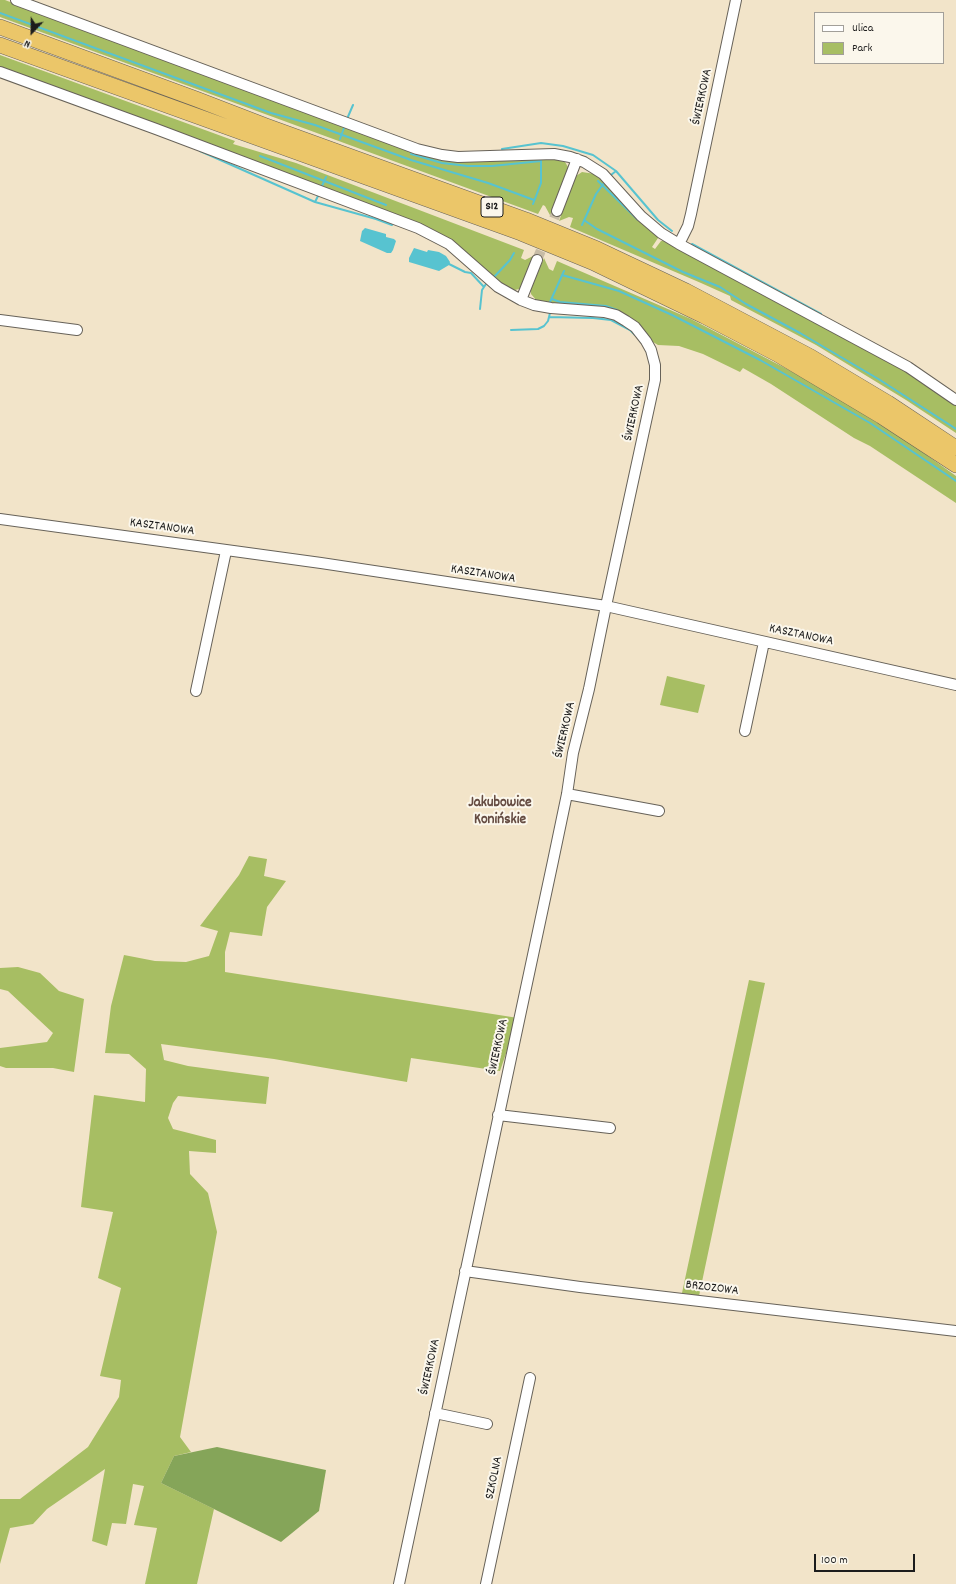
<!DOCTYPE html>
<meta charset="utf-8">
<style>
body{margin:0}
#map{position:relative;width:956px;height:1584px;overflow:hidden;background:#f2e4c9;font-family:Dekko,sans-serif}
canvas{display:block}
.legend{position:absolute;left:814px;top:12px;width:130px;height:52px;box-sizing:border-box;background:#fbf7ec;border:1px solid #a29f99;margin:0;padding:5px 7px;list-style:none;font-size:12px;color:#1c1c1c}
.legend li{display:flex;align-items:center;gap:8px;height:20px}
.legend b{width:20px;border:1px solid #a29f99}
.north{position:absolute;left:12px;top:12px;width:40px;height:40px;-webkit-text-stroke:3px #fbf7ec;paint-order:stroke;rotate:202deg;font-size:11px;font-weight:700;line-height:16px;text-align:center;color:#1c1c1c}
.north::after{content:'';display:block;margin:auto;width:14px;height:18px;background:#1c1c1c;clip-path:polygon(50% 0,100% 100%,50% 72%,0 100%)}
.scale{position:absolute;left:814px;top:1554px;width:101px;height:18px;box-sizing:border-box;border:2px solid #1c1c1c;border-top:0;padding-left:5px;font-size:12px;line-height:14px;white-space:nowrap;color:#1c1c1c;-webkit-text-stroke:3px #fbf7ec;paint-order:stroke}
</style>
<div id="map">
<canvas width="956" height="1584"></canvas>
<ul class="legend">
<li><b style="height:5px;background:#fff"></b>Ulica</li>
<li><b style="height:11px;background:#a7be63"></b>Park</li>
</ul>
<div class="north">N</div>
<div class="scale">100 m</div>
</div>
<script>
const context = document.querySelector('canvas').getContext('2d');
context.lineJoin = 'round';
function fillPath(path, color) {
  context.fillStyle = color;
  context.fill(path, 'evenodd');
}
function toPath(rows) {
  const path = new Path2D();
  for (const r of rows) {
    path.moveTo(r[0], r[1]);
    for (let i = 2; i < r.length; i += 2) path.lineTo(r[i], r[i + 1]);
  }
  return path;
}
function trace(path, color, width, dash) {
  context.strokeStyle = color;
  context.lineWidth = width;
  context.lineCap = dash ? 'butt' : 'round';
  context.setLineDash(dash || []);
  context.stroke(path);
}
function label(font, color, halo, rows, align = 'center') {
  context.font = font + ' Dekko,sans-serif';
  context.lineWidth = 4;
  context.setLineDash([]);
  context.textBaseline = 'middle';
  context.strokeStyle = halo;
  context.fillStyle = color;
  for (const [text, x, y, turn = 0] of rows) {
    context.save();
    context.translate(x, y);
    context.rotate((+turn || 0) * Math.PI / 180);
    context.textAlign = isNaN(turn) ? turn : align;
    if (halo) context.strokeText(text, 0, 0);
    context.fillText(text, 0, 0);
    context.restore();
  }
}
const green = toPath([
 [0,0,5,0,36,12,417,154,453,162,481,162,517,159,553,159,565,162,568,167,568,173,551,217,545,206,543,205,538,214,0,17],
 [0,55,235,141,233,144,296,163,524,250,521,258,525,260,535,255,525,281,519,289,515,290,508,289,493,278,461,249,0,67],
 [582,172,595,174,657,235,658,238,652,247,655,249,661,241,667,241,879,356,916,377,956,405,956,433,906,400,816,345,731,300,730,296,701,283,570,227,573,218,569,217,559,221,576,176],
 [544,258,549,269,553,271,557,261,691,319,787,369,830,393,914,446,956,476,956,503,870,446,854,438,771,384,743,368,740,372,703,354,679,346,658,345,653,342,648,335,636,323,563,305,537,301,531,294,531,289],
 [667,676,705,685,698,713,660,705],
 [249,856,267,859,264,876,286,881,267,907,262,936,230,932,225,952,225,972,518,1018,500,1071,411,1058,407,1082,274,1059,161,1044,164,1060,188,1066,269,1077,266,1104,178,1096,173,1103,168,1118,173,1129,216,1140,216,1153,189,1151,190,1174,208,1193,217,1232,180,1437,191,1452,174,1456,161,1483,214,1509,197,1584,145,1584,157,1528,134,1525,144,1486,133,1484,126,1524,112,1523,107,1546,92,1541,105,1469,47,1509,33,1524,10,1528,0,1564,0,1499,20,1499,88,1447,119,1397,121,1380,100,1376,121,1288,98,1278,113,1212,81,1207,94,1095,145,1102,146,1069,129,1054,105,1053,111,1006,124,955,155,961,186,962,209,956,218,931,200,926,239,875],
 [18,967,40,973,59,991,84,999,74,1072,53,1068,6,1068,0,1066,0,1048,47,1042,53,1033,8,991,0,989,0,968],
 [749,980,765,983,699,1296,682,1293]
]);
const forest = toPath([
 [217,1447,326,1470,319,1511,281,1542,161,1483,174,1456]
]);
const water = toPath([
 [365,228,386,234,386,237,394,239,396,241,393,250,391,253,387,253,360,241,362,231],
 [414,248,427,252,428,250,439,252,446,256,450,262,449,265,439,271,409,262,409,258]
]);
const stream = toPath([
 [0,13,271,113,315,125,411,160,488,183,534,200],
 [347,119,353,105],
 [340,139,345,125],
 [502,149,541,143,563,146,593,155,616,171,658,220,672,231],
 [200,151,315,202,376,219,392,225],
 [411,154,442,163,468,166,492,166,541,161],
 [260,156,386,205],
 [611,175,616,171],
 [598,181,638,220],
 [322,186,326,177],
 [315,202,318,196],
 [533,204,541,183,541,159],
 [584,220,597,229,683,272,720,287,746,304,800,333,880,380,956,429],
 [582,225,596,194,604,183],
 [692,244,821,314],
 [449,264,465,272,471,273,484,287],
 [562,275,619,291,672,315,760,360,870,423,956,481],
 [494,277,510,260,514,253],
 [552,299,560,302,606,306,617,310],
 [550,302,564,271],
 [480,309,482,290,486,284],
 [549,317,593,318,611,320,630,330,635,335],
 [511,330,538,329,544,326,548,321,550,313]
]);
const minorTunnel = toPath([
 [537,260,557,211]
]);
const minor = toPath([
 [16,0,417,149,442,155,458,157,554,154,570,157,584,162,603,174,641,216,661,233,679,244,908,367,956,400],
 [0,72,156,129,418,228,449,244,498,287,521,300],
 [557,211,577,159],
 [679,244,688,226,691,214,736,0],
 [0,320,77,330],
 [0,519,321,563,606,606,956,685],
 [196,691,226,551],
 [745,731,764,642],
 [567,794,659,811],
 [498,1115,610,1128],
 [465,1271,580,1287,956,1331],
 [435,1413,487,1424],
 [399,1584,553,861,567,794,573,753,589,689,606,606,655,380,655,365,651,350,646,341,635,327,626,321,616,315,604,312,551,308,534,305,521,300,537,260],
 [486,1584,530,1378]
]);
const highway = toPath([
 [0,27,196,99,266,126,526,220,597,249,686,291,811,357,888,403,956,448],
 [0,45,521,233,592,262,704,316,777,354,881,416,956,465]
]);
const shields = [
 [492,207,22]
];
const shieldNames = [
 ["S12",492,207]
];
const streetNames = [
 ["ŚWIERKOWA",703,97,-78],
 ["ŚWIERKOWA",635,413,-78],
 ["KASZTANOWA",162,528,8],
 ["KASZTANOWA",483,575,9],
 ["KASZTANOWA",801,636,12],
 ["ŚWIERKOWA",566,730,-77],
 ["ŚWIERKOWA",499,1047,-78],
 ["BRZOZOWA",712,1289,7],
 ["ŚWIERKOWA",431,1367,-78],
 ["SZKOLNA",495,1478,-78]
];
const quarterNames = [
 ["Jakubowice",500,804],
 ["Konińskie",500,821]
];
fillPath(green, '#a7be63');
fillPath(forest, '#85a559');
fillPath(water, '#57c3d0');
trace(stream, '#57c3d0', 2);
trace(minorTunnel, '#c7bca6', 10, [10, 5]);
trace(minor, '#676259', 12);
trace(highway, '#676259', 16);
trace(minor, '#fff', 10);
trace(highway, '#ebc669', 15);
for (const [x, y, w] of shields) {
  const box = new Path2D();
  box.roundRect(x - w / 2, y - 10, w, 20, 3);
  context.fillStyle = '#fbf7ec';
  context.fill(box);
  trace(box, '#1c1c1c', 1);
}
label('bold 12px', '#1c1c1c', null, shieldNames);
label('13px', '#1c1c1c', '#fbf7ec', streetNames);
label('bold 15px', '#654c42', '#fbf7ec', quarterNames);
</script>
